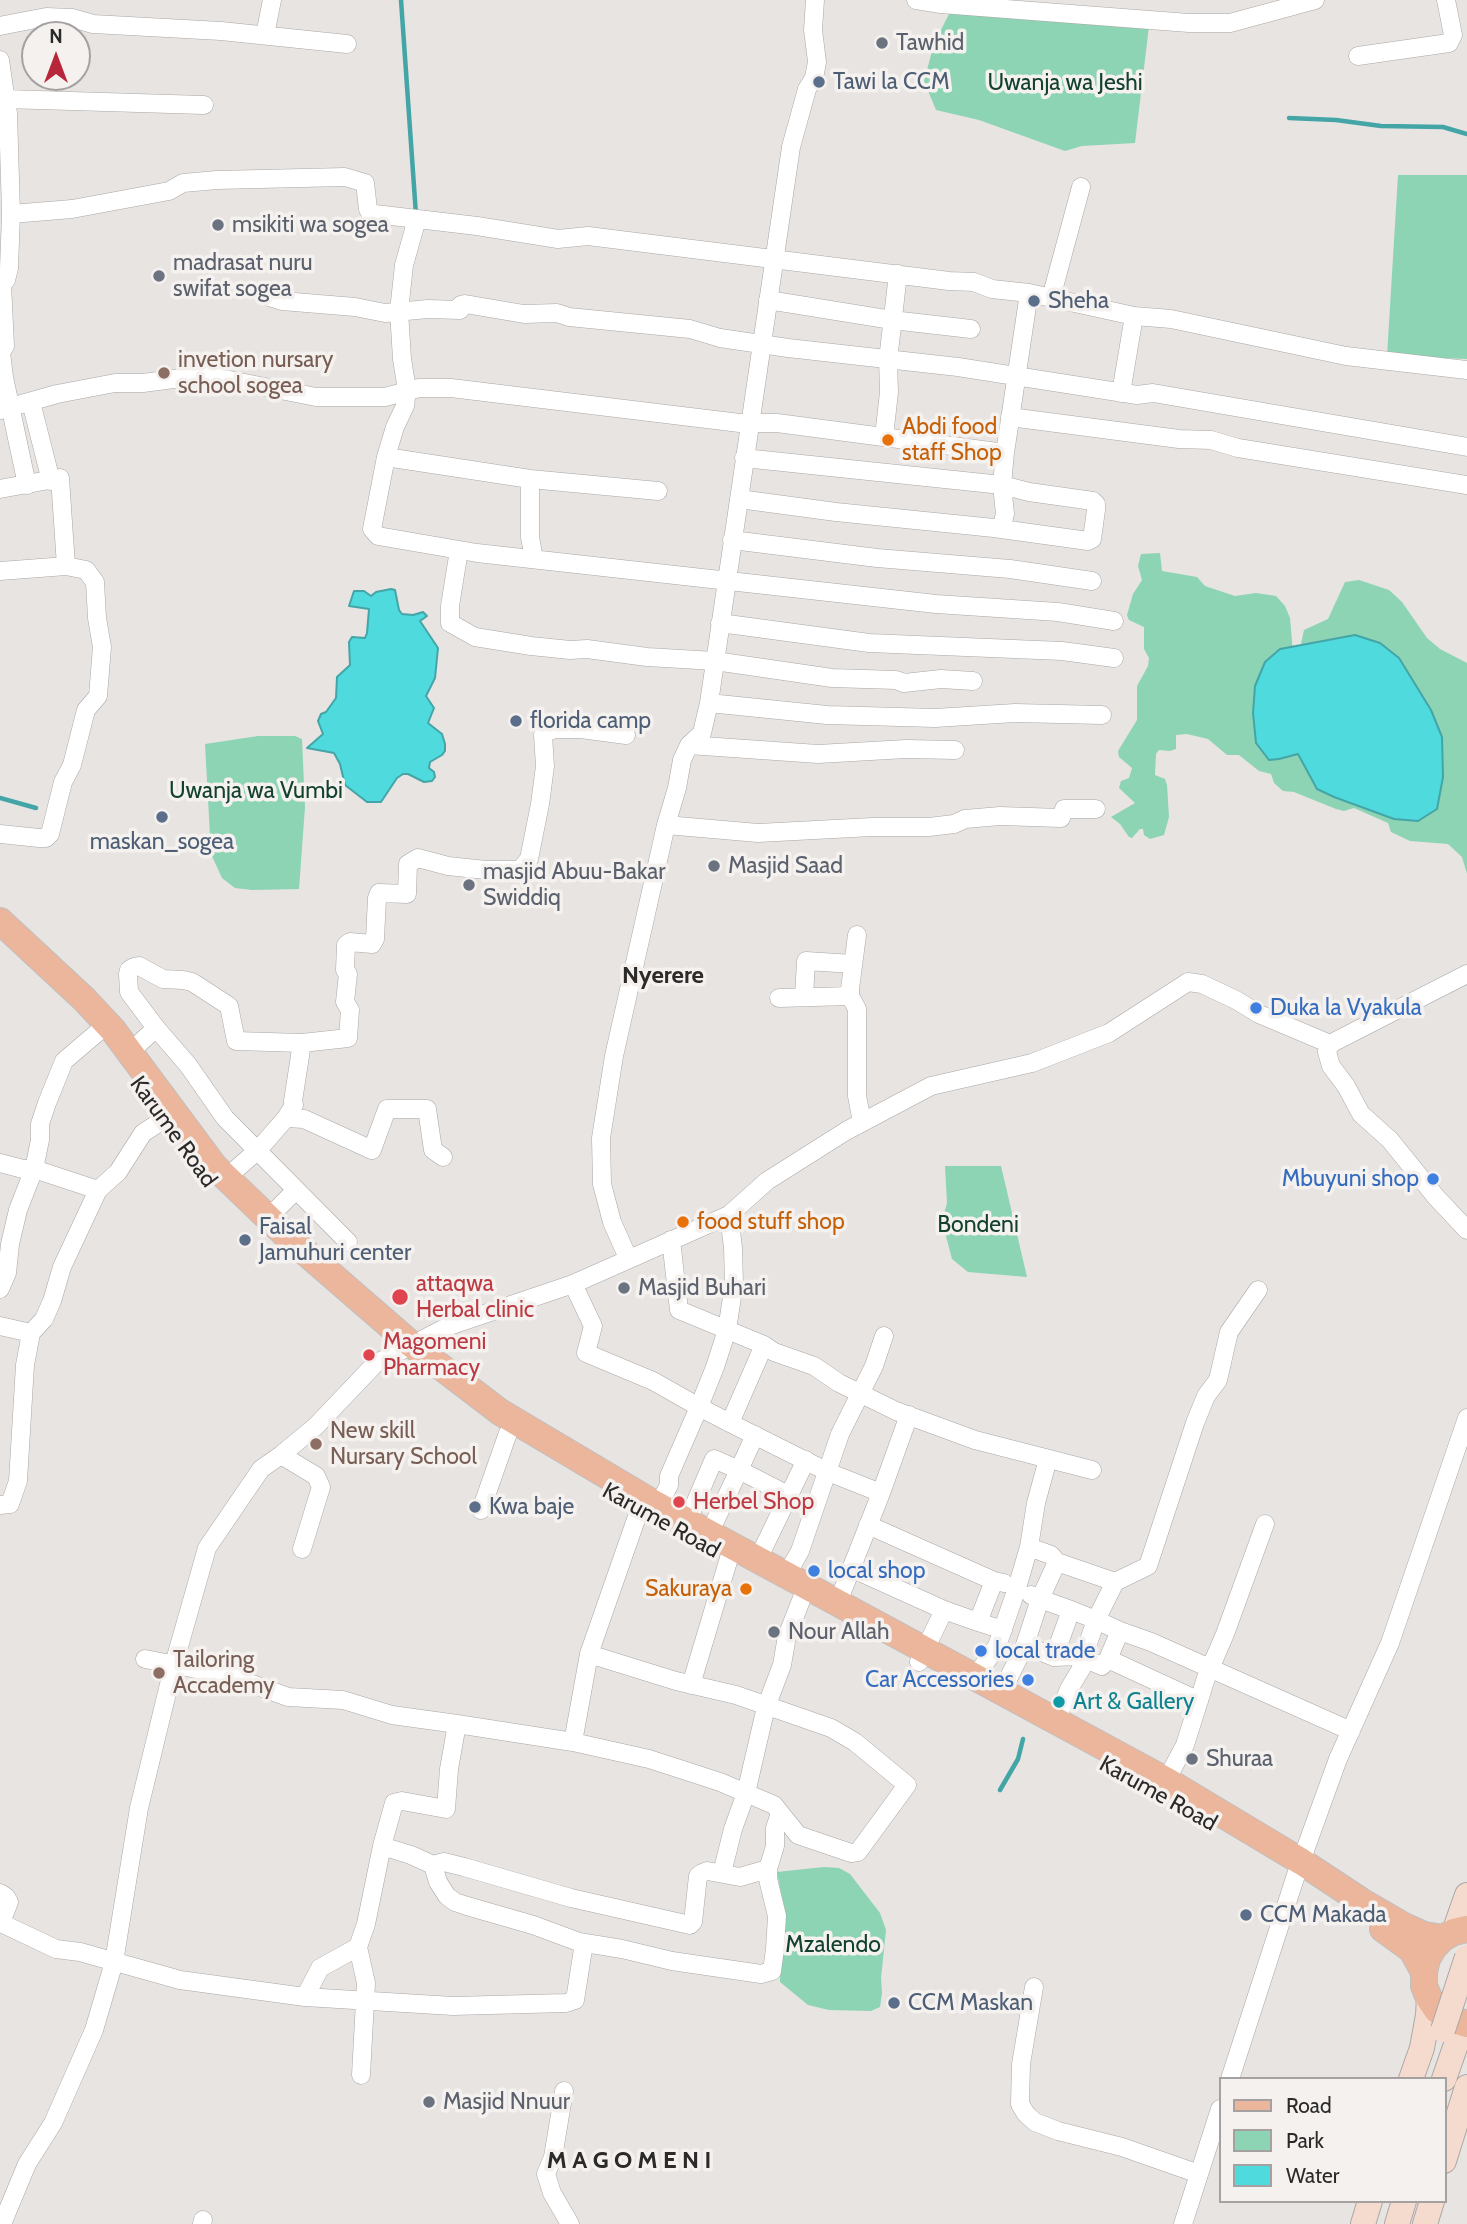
<!DOCTYPE html>
<style>
body{margin:0}
#map{position:relative;width:1467px;height:2224px;overflow:hidden;background:#e7e4e2;font-family:Cabin,sans-serif}
canvas{display:block}
.legend{position:absolute;left:1219px;top:2077px;width:228px;height:126px;box-sizing:border-box;background:#f4f1ef;border:2px solid #a4a1a0;margin:0;padding:9px 12px;list-style:none;font-size:21px;color:#2b2a29}
.legend li{display:flex;align-items:center;gap:14px;height:35px}
.legend b{width:35px;border:2px solid #a4a1a0}
.north{position:absolute;left:21px;top:21px;width:70px;height:70px;box-sizing:border-box;background:#f4f1ef;border:2px solid #a4a1a0;border-radius:50%;rotate:0deg;font-size:19px;font-weight:700;line-height:28px;text-align:center;color:#2b2a29}
.north::after{content:'';display:block;margin:auto;width:24px;height:32px;background:#b8263b;clip-path:polygon(50% 0,100% 100%,50% 72%,0 100%)}
</style>
<div id="map">
<canvas width="1467" height="2224"></canvas>
<ul class="legend">
<li><b style="height:9px;background:#ebb69c"></b>Road</li>
<li><b style="height:19px;background:#8cd4b4"></b>Park</li>
<li><b style="height:19px;background:#4fdadd"></b>Water</li>
</ul>
<div class="north">N</div>
</div>
<script>
const c = document.querySelector('canvas').getContext('2d');
c.lineJoin = 'round';
function fillPath(path, color) { c.fillStyle = color; c.fill(path, 'evenodd'); }
const toPath = rows => new Path2D(rows.map(r => 'M' + r).join(''));
function strokePath(path, color, width, dash) { c.strokeStyle = color; c.lineWidth = width; c.lineCap = dash ? 'butt' : 'round'; c.setLineDash(dash || []); c.stroke(path); }
function drawText(font, color, halo, rows, align = 'center') {
  c.font = font + ' Cabin,sans-serif'; c.lineWidth = 7; c.setLineDash([]); c.textBaseline = 'middle'; c.strokeStyle = halo; c.fillStyle = color; for (const [text, x, y, turn = 0] of rows) {
    c.save(); c.translate(x, y); c.rotate((+turn || 0) * Math.PI / 180); c.textAlign = isNaN(turn) ? turn : align; if (halo) c.strokeText(text, 0, 0); c.fillText(text, 0, 0); c.restore();
  }
}
const green = toPath([
 [953,6,1149,26,1135,143,1082,146,1065,151,979,120,936,110,924,81,934,44],
 [1398,175,1467,175,1467,359,1387,356],
 [1160,553,1162,571,1197,577,1205,586,1235,596,1256,593,1276,596,1285,606,1290,618,1293,653,1299,653,1304,630,1328,619,1345,582,1359,580,1389,590,1402,602,1427,638,1440,649,1467,663,1467,874,1462,857,1448,844,1410,841,1391,832,1388,823,1354,808,1344,811,1336,809,1294,792,1283,791,1274,783,1271,774,1259,771,1239,755,1227,755,1208,739,1187,734,1176,735,1176,749,1170,751,1159,750,1156,754,1155,775,1165,779,1167,785,1169,817,1164,835,1150,839,1144,835,1143,829,1140,829,1132,838,1129,837,1120,824,1111,817,1135,803,1119,788,1121,781,1129,778,1132,768,1119,757,1118,751,1137,720,1137,686,1148,666,1149,658,1144,649,1144,627,1129,620,1127,615,1133,594,1142,580,1138,566,1141,554],
 [258,736,295,736,302,739,305,807,299,889,252,890,235,888,222,878,211,854,205,744],
 [945,1166,1001,1166,1027,1277,968,1272,952,1259,942,1221,947,1203],
 [824,1867,839,1868,850,1874,880,1913,886,1930,881,1978,882,1993,880,2007,871,2011,829,2010,808,2005,780,1982,781,1893,777,1872]
]);
const water = toPath([
 [391,589,395,590,399,610,402,614,413,615,423,612,427,616,420,621,438,648,435,678,426,696,434,708,428,723,442,734,445,744,445,751,442,755,430,762,429,768,434,772,435,777,432,781,424,782,408,774,403,774,397,778,381,802,367,802,345,785,340,764,334,753,307,748,323,734,318,721,321,714,326,712,336,698,337,677,350,665,349,642,352,637,365,638,367,633,369,609,349,606,354,591,364,591,371,596,376,592,391,589],
 [1355,635,1380,643,1399,658,1431,710,1442,737,1443,777,1437,809,1418,821,1394,819,1334,797,1317,789,1298,754,1279,759,1269,760,1256,743,1253,713,1255,686,1265,662,1280,649,1355,635]
]);
const stream = toPath([
 [401,0,416,215],
 [1289,118,1336,120,1381,126,1443,127,1467,134],
 [0,798,36,808],
 [1000,1790,1018,1759,1023,1739]
]);
const street = toPath([
 [916,0,941,4,1189,23,1230,23,1315,0],
 [0,26,46,17,72,18,93,24,221,31,347,44],
 [265,35,272,0],
 [1358,56,1449,43,1453,35,1446,0],
 [0,60,7,109],
 [5,99,204,105],
 [0,112,8,112,11,214,9,268,6,280,0,285],
 [11,214,72,209,169,191,183,183,217,180,345,177,365,183,368,209,370,213,375,214,477,226,558,239,588,236,949,281,974,282,992,289,1029,293,1134,316,1171,319,1346,356,1467,370],
 [2,284,5,346,1,352,4,377,27,485],
 [269,297,282,301,355,307,385,313,428,309,460,310,461,305,465,304,524,314,557,313,569,317,690,329,720,338,788,348,958,367,1137,395,1153,393,1467,447],
 [1051,298,1081,187],
 [768,300,892,320,971,329],
 [1121,393,1134,316],
 [31,402,51,481],
 [0,410,57,394,115,383,143,383,204,375,316,397,385,397,419,388,451,388,748,424],
 [1010,417,1179,439,1211,440,1238,448,1467,485],
 [749,423,777,423,1005,453],
 [884,437,889,392,888,360,898,274],
 [386,457,395,427,405,406,407,390,402,359,399,311,404,265,417,219],
 [530,479,530,537,534,559],
 [0,489,60,478,66,566,86,570,95,582,97,618,102,647,98,696,86,710,72,765,63,782,50,834,46,838,39,838,0,834],
 [658,491,530,479,386,457,372,529,378,536,477,553,936,604,1058,612,1114,621],
 [739,499,836,512,994,528,1088,541,1092,539,1096,510,1096,504,1093,501,1029,492,1002,485,744,458],
 [1001,529,1005,514,1002,485,1005,453,1029,293],
 [732,540,877,558,1010,569,1092,581],
 [459,550,450,606,450,623,475,637,531,646,570,650,587,649,647,657,715,661,832,678,896,680,904,683,941,679,973,681],
 [0,571,66,566],
 [720,623,869,643,1062,651,1114,658],
 [709,703,827,715,935,718,1015,713,1102,715],
 [689,745,818,754,906,749,955,750],
 [666,825,758,833,872,827,929,827,954,824,965,819,1000,816,1061,818,1064,809,1096,809],
 [857,935,850,989,850,996,857,1009,857,1096,862,1122],
 [804,997,806,961,853,964],
 [779,998,850,996],
 [156,1028,129,992,128,974,129,970,134,967,139,966,163,979,183,980,192,982,229,1006,236,1041,302,1043],
 [1330,1044,1327,1052,1331,1066,1346,1086,1361,1114,1390,1140,1436,1197,1467,1230],
 [130,1052,156,1028,188,1065,225,1118,348,1242],
 [286,1118,304,1119,372,1150,387,1109,427,1109,433,1150,443,1157],
 [0,1163,23,1169,34,1169,98,1190],
 [226,1178,258,1150,286,1118,294,1105,293,1101,302,1043,348,1038,350,1010,345,1002,348,974,345,970,346,945,350,942,372,944,375,939,377,898,379,893,407,894,408,864,418,858,448,866,486,870,520,870,529,859,540,804,545,766,543,735,546,732,556,729,581,729,626,735],
 [729,1215,733,1248,734,1284,727,1330,715,1367,699,1407,730,1423],
 [268,1218,296,1190],
 [671,1240,679,1310,764,1345,774,1352,814,1366,839,1383,896,1411,975,1440,1092,1470],
 [628,1258,612,1222,602,1184,601,1138,614,1056,666,825,677,788,682,760,689,745,702,733,709,703,791,147,807,89,814,78,817,62,813,30,815,0],
 [573,1284,593,1326,586,1353,653,1381,699,1407,669,1476,669,1485,658,1506],
 [0,1289,7,1273,10,1244,18,1210,34,1169,40,1140,40,1124,47,1103,64,1061,98,1032],
 [0,1326,31,1333,25,1365,18,1481,10,1504,0,1505],
 [31,1333,44,1319,52,1301,62,1267,98,1190,118,1172,143,1133,163,1120],
 [764,1345,730,1423,828,1472,881,1493,842,1592,835,1600],
 [755,1435,739,1470,788,1495],
 [281,1455,316,1476,321,1487,302,1549],
 [881,1493,909,1415],
 [481,1510,508,1433],
 [688,1520,714,1459,739,1470,709,1534],
 [868,1525,994,1581],
 [1029,1547,1051,1555,1057,1562,1040,1599,1031,1595],
 [758,1559,806,1460],
 [1057,1562,1115,1582,1096,1620,1120,1631,1108,1659],
 [851,1568,944,1610],
 [787,1574,800,1551,840,1434,874,1366,884,1336],
 [1115,1582,1148,1566,1195,1423,1206,1396,1218,1380,1229,1332,1258,1290],
 [1071,1610,1096,1620,1083,1658],
 [1003,1630,978,1622,994,1581,1004,1583],
 [1120,1631,1151,1642,1351,1731],
 [1025,1645,1054,1657,1079,1656,1102,1666,1108,1659,1199,1701],
 [589,1654,573,1742,649,1759,720,1782,774,1805,798,1835,851,1853,858,1852,907,1785,855,1742,831,1728,736,1695,676,1681,589,1654,639,1511],
 [145,1659,227,1675,288,1697,343,1700,392,1715,457,1724],
 [919,1662,944,1610,978,1622],
 [975,1677,997,1646,1016,1591,1029,1547,1036,1503,1048,1459],
 [691,1685,729,1558],
 [1002,1691,1025,1645,1040,1599,1071,1610,1054,1657],
 [1056,1721,1069,1689,1087,1659],
 [1159,1794,1185,1745,1206,1678,1225,1634,1265,1524],
 [382,1846,411,1855,433,1865,438,1882,447,1896,455,1902,467,1906,533,1925,579,1942,622,1949,672,1961,761,1974,772,1971,775,1949,777,1916,768,1879,768,1869],
 [433,1865,444,1862,464,1867,571,1898,690,1925,693,1922,698,1876,702,1873,707,1871,740,1877,768,1869,775,1846,775,1828,780,1813],
 [722,1873,733,1829,746,1793,766,1707,782,1665,787,1636,802,1598],
 [0,1893,6,1897,9,1902,2,1920,3,1924,56,1949,80,1952,180,1980,305,1997,320,1968,358,1947,366,1924,382,1846,394,1803,402,1801,446,1809,449,1769,457,1724,573,1742],
 [358,1947,366,1983,361,2075],
 [1034,1987,1021,2064,1020,2104,1026,2114,1035,2122,1058,2131,1122,2147,1199,2174],
 [305,1997,453,2006,566,2003,575,2000,584,1943],
 [1230,2079,1296,1875,1338,1759,1390,1643,1467,1418],
 [564,2091,553,2157,546,2174,552,2193,570,2224],
 [2,2224,27,2164,53,2123,94,2030,114,1962,139,1808,174,1664,207,1548,261,1469,281,1455,316,1426,375,1364,449,1326,573,1284,729,1215,767,1181,846,1131,931,1086,1032,1063,1109,1033,1188,982,1202,984,1236,1000,1259,1014,1330,1044,1467,974],
 [202,2224,203,2220],
 [1183,2224,1220,2109]
]);
const secondary = toPath([
 [1454,1932,1467,1895],
 [1411,2079,1422,2048,1428,2015,1429,1998],
 [1444,2079,1460,2033],
 [1444,2161,1467,2087],
 [1363,2224,1370,2201],
 [1397,2224,1404,2201],
 [1425,2224,1432,2201]
]);
const primary = toPath([
 [0,921,84,999,113,1030,214,1166,290,1239,411,1344,500,1412,653,1503,1167,1781,1302,1862,1361,1901,1404,1926,1424,1935,1443,1938],
 [1383,1929,1412,1950,1424,1972],
 [1467,1929,1454,1932,1443,1938,1434,1947,1427,1959,1424,1972,1424,1986,1429,1998,1437,2010,1448,2018,1467,2024]
]);
const secondaryBridge = toPath([
 [1443,2030,1467,1957]
]);
const markers = [
 [882,43,7,"#6b7280"],
 [819,82,7,"#5c6f8a"],
 [218,225,7,"#6b7280"],
 [159,276,7,"#6b7280"],
 [1034,301,7,"#5c6f8a"],
 [164,373,7,"#8d6e63"],
 [888,440,7,"#e8710a"],
 [516,721,7,"#5c6f8a"],
 [162,817,7,"#5c6f8a"],
 [714,866,7,"#6b7280"],
 [469,885,7,"#6b7280"],
 [1256,1008,7,"#3f7fe0"],
 [1433,1179,7,"#3f7fe0"],
 [683,1222,7,"#e8710a"],
 [245,1240,7,"#5c6f8a"],
 [624,1288,7,"#6b7280"],
 [400,1297,9,"#e0444e"],
 [369,1355,7,"#e0444e"],
 [316,1444,7,"#8d6e63"],
 [679,1502,7,"#e0444e"],
 [475,1507,7,"#5c6f8a"],
 [814,1571,7,"#3f7fe0"],
 [746,1589,7,"#e8710a"],
 [774,1632,7,"#6b7280"],
 [981,1651,7,"#3f7fe0"],
 [159,1673,7,"#8d6e63"],
 [1028,1680,7,"#3f7fe0"],
 [1059,1702,7,"#0f9aa8"],
 [1192,1759,7,"#6b7280"],
 [1246,1915,7,"#5c6f8a"],
 [894,2003,7,"#5c6f8a"],
 [429,2102,7,"#6b7280"]
];
const worshipNames = [
 ["Tawhid",896,43],
 ["msikiti wa sogea",232,225],
 ["madrasat nuru",173,263],
 ["swifat sogea",173,289],
 ["Masjid Saad",728,866],
 ["masjid Abuu-Bakar",483,872],
 ["Swiddiq",483,898],
 ["Masjid Buhari",638,1288],
 ["Nour Allah",788,1632],
 ["Shuraa",1206,1759],
 ["Masjid Nnuur",443,2102]
];
const serviceNames = [
 ["Tawi la CCM",833,82],
 ["Sheha",1048,301],
 ["florida camp",530,721],
 ["maskan_sogea",162,842,"center"],
 ["Faisal",259,1227],
 ["Jamuhuri center",259,1253],
 ["Kwa baje",489,1507],
 ["CCM Makada",1260,1915],
 ["CCM Maskan",908,2003]
];
const parkNames = [
 ["Uwanja wa Jeshi",1065,83],
 ["Uwanja wa Vumbi",256,791],
 ["Bondeni",978,1225],
 ["Mzalendo",833,1945]
];
const educationNames = [
 ["invetion nursary",178,360],
 ["school sogea",178,386],
 ["New skill",330,1431],
 ["Nursary School",330,1457],
 ["Tailoring",173,1660],
 ["Accademy",173,1686]
];
const foodNames = [
 ["Abdi food",902,427],
 ["staff Shop",902,453],
 ["food stuff shop",697,1222],
 ["Sakuraya",732,1589,"right"]
];
const shopNames = [
 ["Duka la Vyakula",1270,1008],
 ["Mbuyuni shop",1419,1179,"right"],
 ["local shop",828,1571],
 ["local trade",995,1651],
 ["Car Accessories",1014,1680,"right"]
];
const streetNames = [
 ["Karume Road",173,1132,54],
 ["Karume Road",661,1521,29],
 ["Karume Road",1158,1794,29]
];
const healthNames = [
 ["attaqwa",416,1284],
 ["Herbal clinic",416,1310],
 ["Magomeni",383,1342],
 ["Pharmacy",383,1368],
 ["Herbel Shop",693,1502]
];
const cultureNames = [
 ["Art & Gallery",1073,1702]
];
const neighbourhoodNames = [
 ["Nyerere",663,976],
 ["M A G O M E N I",629,2161]
];
fillPath(green, '#8cd4b4');
fillPath(water, '#4fdadd');
strokePath(water, '#44a5a7', 2);
strokePath(stream, '#44a5a7', 4.5);
strokePath(street, '#aaa7a5', 19);
strokePath(secondary, '#aaa7a5', 26);
strokePath(primary, '#bfbfbf', 28);
strokePath(street, '#fff', 18);
strokePath(secondary, '#f5dbce', 24);
strokePath(primary, '#ebb69c', 26);
strokePath(secondaryBridge, '#aaa7a5', 26, []);
strokePath(secondaryBridge, '#f5dbce', 24);
for (const [x, y, r, color] of markers) { const dot = new Path2D(); dot.arc(x, y, r, 0, 2 * Math.PI); c.fillStyle = color; c.fill(dot); strokePath(dot, '#f4f1ef', 2.5); }
drawText('23px', '#5b616d', '#f4f1ef', worshipNames, 'left');
drawText('23px', '#4e5e75', '#f4f1ef', serviceNames, 'left');
drawText('23px', '#134130', '#f4f1ef', parkNames);
drawText('23px', '#785e54', '#f4f1ef', educationNames, 'left');
drawText('23px', '#c56008', '#f4f1ef', foodNames, 'left');
drawText('23px', '#366cbe', '#f4f1ef', shopNames, 'left');
drawText('23px', '#2b2a29', '#f4f1ef', streetNames);
drawText('23px', '#be3a42', '#f4f1ef', healthNames, 'left');
drawText('23px', '#0d838f', '#f4f1ef', cultureNames, 'left');
drawText('bold 24px', '#2d2b29', '#f4f1ef', neighbourhoodNames);
</script>
